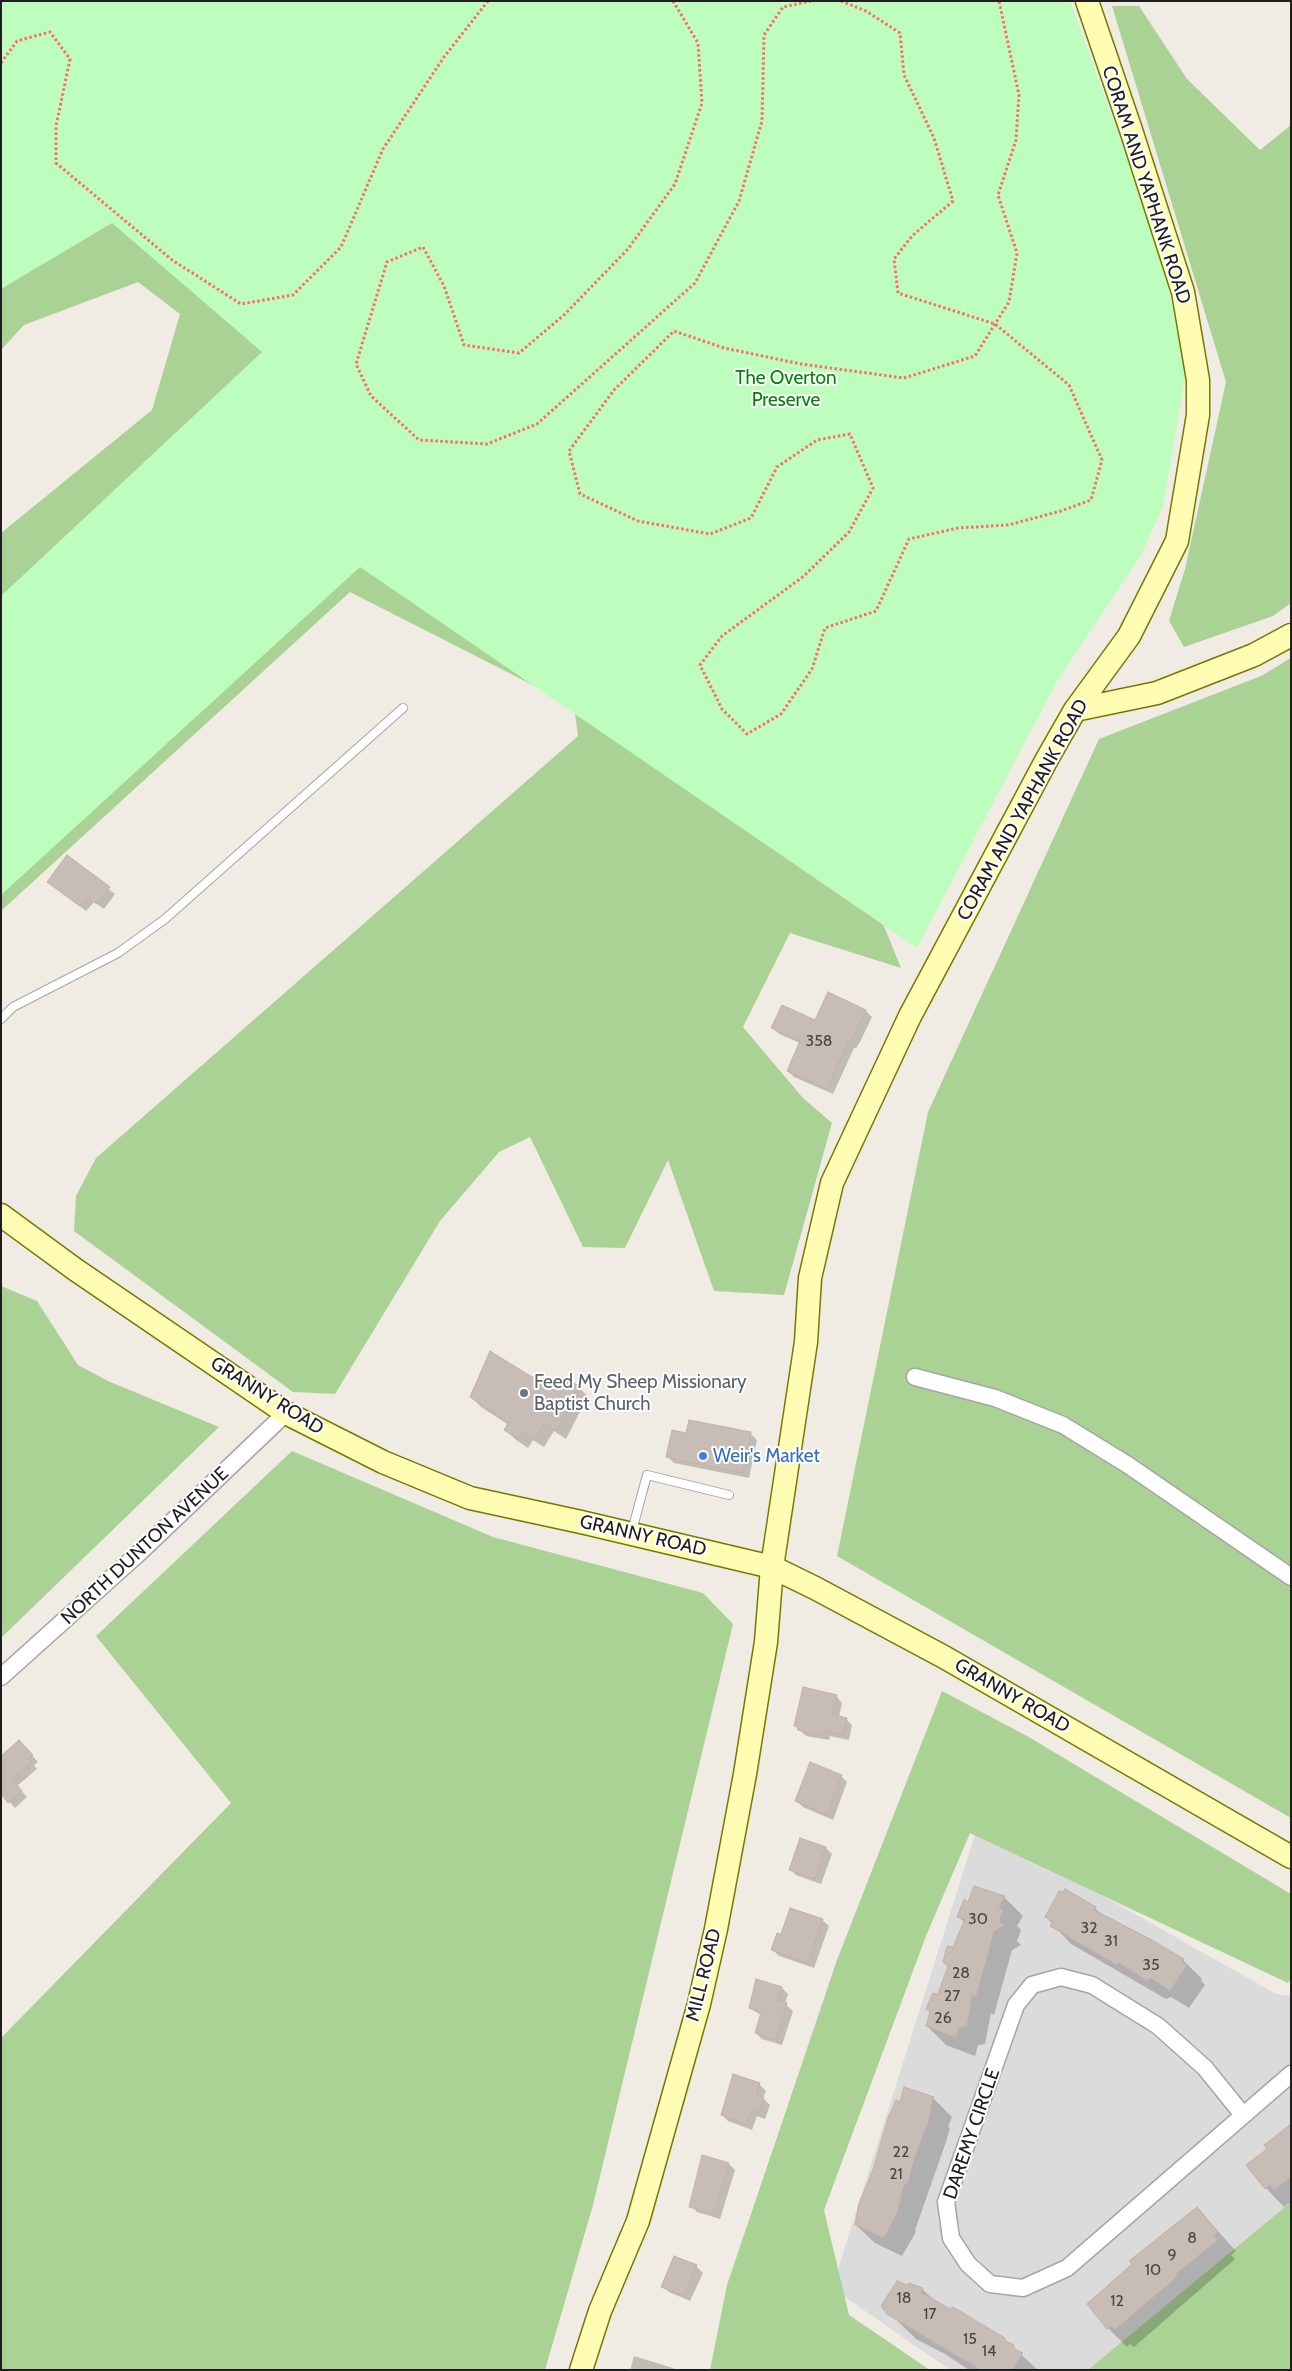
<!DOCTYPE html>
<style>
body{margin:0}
#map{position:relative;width:1292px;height:2371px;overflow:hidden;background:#f0ebe3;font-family:Cabin,sans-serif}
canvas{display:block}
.frame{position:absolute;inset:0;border:2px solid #1e1e1e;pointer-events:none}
</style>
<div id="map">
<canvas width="1292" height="2371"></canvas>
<div class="frame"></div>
</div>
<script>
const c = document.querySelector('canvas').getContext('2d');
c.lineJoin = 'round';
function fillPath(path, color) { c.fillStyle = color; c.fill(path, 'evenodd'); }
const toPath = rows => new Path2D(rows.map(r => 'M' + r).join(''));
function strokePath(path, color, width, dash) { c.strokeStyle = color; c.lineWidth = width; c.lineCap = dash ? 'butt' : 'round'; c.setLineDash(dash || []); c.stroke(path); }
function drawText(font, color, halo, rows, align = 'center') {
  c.font = font + ' Cabin,sans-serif'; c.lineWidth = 4; c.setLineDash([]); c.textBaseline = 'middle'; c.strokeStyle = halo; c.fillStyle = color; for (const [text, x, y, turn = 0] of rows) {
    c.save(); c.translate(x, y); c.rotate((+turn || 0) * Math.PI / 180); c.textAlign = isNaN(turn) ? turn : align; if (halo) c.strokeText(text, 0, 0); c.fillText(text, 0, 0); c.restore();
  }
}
const residential = toPath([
 [978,1825,1276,1994,1291,1996,1291,2220,1122,2370,950,2370,832,2288]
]);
const forest = toPath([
 [1,1,884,926,901,968,790,933,743,1027,803,1098,832,1123,784,1295,714,1291,668,1160,625,1248,583,1247,530,1137,499,1152,440,1221,335,1394,293,1392,74,1231,76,1196,96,1158,578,736,574,706,350,592,1,911,1,533,152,410,180,314,138,282,24,325,1,350],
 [1112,6,1139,6,1187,79,1260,150,1291,125,1291,603,1273,616,1184,647,1169,621,1185,569,1226,382],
 [1291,658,1291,1818,837,1556,928,1112,1099,739,1261,676],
 [1,1286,37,1301,78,1365,108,1381,219,1427,1,1638],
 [292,1451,493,1537,703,1593,733,1624,593,2205,545,2370,1,2370,1,2038,231,1803,96,1636],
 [942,1691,1027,1736,1291,1894,1291,1978,1288,1983,970,1833,926,1936,824,2210,849,2315,930,2370,710,2370,727,2285,837,1960],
 [1291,2202,1291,2370,1088,2370]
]);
const park = toPath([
 [1,1,1070,1,1160,248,1186,373,1163,507,1140,557,1057,681,917,948,360,567,1,895,1,596,262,352,112,223,1,289]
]);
const shadow = toPath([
 [67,857,115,894,104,909,94,902,86,911,55,888],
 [866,1011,872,1017,860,1042,856,1048,854,1048,833,1094,794,1077,788,1071,800,1043,779,1034,773,1028,816,1022],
 [532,1379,557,1390,578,1387,588,1396,566,1439,554,1431,544,1447,533,1440,528,1448,515,1439,506,1430,509,1425,481,1407,472,1397],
 [751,1434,757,1440,749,1478,674,1463,668,1457,687,1435],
 [836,1696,842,1703,839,1717,846,1719,852,1725,849,1740,830,1736,829,1740,806,1736,795,1725],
 [25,1748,38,1762,34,1765,37,1769,17,1786,27,1797,15,1808,1,1792],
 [841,1776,847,1782,833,1820,803,1807,797,1801],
 [826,1848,832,1854,821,1884,796,1875,790,1869],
 [975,1887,1005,1898,1023,1916,1017,1926,1021,1930,1017,1941,1021,1945,1012,1950,994,2015,991,2013,985,2044,978,2045,975,2056,946,2045,927,2026,965,1923,959,1917,968,1903],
 [1095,1908,1104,1917,1183,1960,1202,1979,1201,1980,1205,1985,1189,2008,1171,1997,1166,1999,1071,1944,1046,1917],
 [822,1920,829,1926,814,1968,779,1956,773,1950,782,1936],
 [782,1988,788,1994,785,2004,793,2011,782,2045,762,2039,756,2033,762,2016,750,2008],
 [734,2076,760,2085,766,2091,763,2098,770,2105,765,2119,757,2116,752,2130,728,2121,722,2115],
 [933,2098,952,2117,948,2127,950,2128,946,2142,915,2230,916,2232,902,2256,875,2243,856,2225,901,2103],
 [1291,2126,1291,2205,1289,2203,1284,2207,1266,2188,1268,2149],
 [729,2164,735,2170,720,2219,697,2212,691,2206],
 [1197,2208,1236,2251,1231,2255,1235,2259,1134,2347,1130,2344,1127,2347,1108,2328],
 [675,2257,696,2266,703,2273,690,2301,669,2292,663,2286],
 [907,2287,922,2289,935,2301,1004,2339,1038,2370,969,2370,945,2354,916,2339,882,2306],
 [634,2356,673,2368,675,2370,630,2370]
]);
const building = toPath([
 [67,855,110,887,97,904,87,897,80,906,47,882,67,855],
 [828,992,866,1010,855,1035,849,1043,848,1042,827,1089,787,1071,800,1041,771,1028,782,1005,815,1020,828,992],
 [490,1351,532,1377,541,1375,557,1388,565,1378,579,1386,556,1431,544,1423,534,1439,523,1431,518,1439,504,1430,508,1423,470,1397,490,1351],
 [689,1420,751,1432,743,1473,666,1457,672,1430,686,1433,689,1420],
 [803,1687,837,1695,832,1714,847,1718,843,1735,824,1730,823,1735,812,1734,798,1730,797,1727,794,1726,803,1687],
 [19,1740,33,1755,28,1758,32,1762,12,1779,22,1791,8,1803,1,1794,1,1756,19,1740],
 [810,1762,842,1775,827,1815,795,1801,810,1762],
 [800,1838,826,1847,815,1879,789,1870,800,1838],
 [974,1886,1005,1896,999,1908,1003,1910,999,1921,1004,1926,994,1931,976,1997,972,1995,967,2026,959,2027,956,2038,926,2026,930,2012,926,2009,933,1993,938,1994,948,1966,943,1962,947,1946,953,1947,965,1919,957,1917,964,1899,968,1902,974,1886],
 [1065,1889,1096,1907,1094,1910,1152,1940,1184,1959,1182,1963,1187,1965,1170,1991,1151,1978,1147,1981,1119,1963,1117,1965,1050,1926,1053,1922,1045,1917,1059,1891,1063,1892,1065,1889],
 [790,1908,823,1919,808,1963,771,1950,777,1933,781,1934,790,1908],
 [756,1979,782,1987,778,2000,787,2003,776,2040,755,2033,761,2013,749,2008,756,1979],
 [733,2074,760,2083,756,2095,764,2097,759,2113,751,2111,746,2124,721,2115,733,2074],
 [904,2087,934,2097,930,2107,932,2108,928,2123,915,2156,908,2183,904,2185,897,2213,884,2238,855,2225,859,2203,873,2170,888,2118,896,2100,900,2102,904,2087],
 [1291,2124,1291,2177,1274,2190,1270,2185,1265,2189,1246,2165,1267,2149,1264,2145,1291,2124],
 [702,2155,729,2163,714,2214,689,2207,702,2155],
 [1197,2207,1218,2232,1214,2235,1218,2240,1176,2274,1178,2276,1115,2330,1111,2326,1107,2329,1087,2304,1132,2264,1129,2261,1197,2207],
 [674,2256,697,2265,684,2296,661,2287,674,2256],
 [897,2281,907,2285,909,2283,923,2288,921,2292,950,2309,953,2307,1005,2338,1004,2340,1014,2345,1014,2349,1023,2353,1012,2370,981,2370,887,2314,881,2306,897,2281]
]);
const path = toPath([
 [673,1,698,43,702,103,675,184,628,249,564,315,519,353,464,345,444,286,423,247,387,262,356,364,371,396,419,440,487,444,537,424,695,283,739,201,762,121,764,35,783,7,811,1],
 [841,1,866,11,900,33,904,75,934,138,953,201,912,236,894,259,898,293,995,324,1069,385,1102,460,1091,500,1061,511,1008,525,958,528,909,539,876,611,825,628,812,669,781,714,747,734,722,709,700,665,722,636,804,576,849,532,873,488,850,434,817,440,777,467,751,518,710,534,638,521,580,494,569,451,614,390,674,331,724,348,801,364,904,378,975,356,995,324,1009,302,1017,253,998,195,1016,140,1019,95,999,1],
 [1,63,17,41,50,32,70,59,56,126,56,163,172,260,241,304,293,295,341,247,383,149,444,57,488,1]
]);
const lane = toPath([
 [1,1019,13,1007,118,953,165,919,403,708],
 [632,1531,647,1475,729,1495]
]);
const street = toPath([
 [915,1377,995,1398,1063,1425,1128,1465,1291,1577],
 [1,1677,139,1553,286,1413],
 [1243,2115,1205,2068,1158,2026,1092,1985,1061,1977,1032,1985,1016,2005,946,2202,951,2238,968,2264,990,2284,1023,2288,1067,2268,1291,2074]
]);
const secondary = toPath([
 [1075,710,1157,693,1254,655,1291,635],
 [1,1215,76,1270,286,1413,383,1462,470,1498,581,1522,772,1567,815,1588,944,1657,1291,1857],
 [581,2370,600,2311,638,2221,699,2004,716,1929,745,1774,766,1642,772,1567,806,1342,810,1278,832,1183,910,1016,1047,759,1075,710,1129,636,1177,541,1198,415,1198,380,1183,292,1131,130,1087,1]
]);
const markers = [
 [524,1393,5,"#6b7280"],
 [703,1456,5,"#3f7fe0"]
];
const numberNames = [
 ["358",819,1041],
 ["30",978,1919],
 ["32",1089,1928],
 ["31",1111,1941],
 ["35",1151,1965],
 ["28",961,1973],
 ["27",952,1996],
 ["26",943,2018],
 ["22",901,2152],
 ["21",896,2174],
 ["8",1192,2238],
 ["9",1172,2255],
 ["10",1153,2270],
 ["18",904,2298],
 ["12",1117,2301],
 ["17",930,2314],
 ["15",970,2339],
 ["14",989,2351]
];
const streetNames = [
 ["CORAM AND YAPHANK ROAD",1146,185,72],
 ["CORAM AND YAPHANK ROAD",1023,810,-61],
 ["GRANNY ROAD",267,1396,32],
 ["GRANNY ROAD",643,1536,13],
 ["NORTH DUNTON AVENUE",145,1546,-43],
 ["GRANNY ROAD",1012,1696,30],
 ["MILL ROAD",704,1975,-76],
 ["DAREMY CIRCLE",972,2134,-71]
];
const parkNames = [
 ["The Overton",786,378],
 ["Preserve",786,400]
];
const worshipNames = [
 ["Feed My Sheep Missionary",534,1382],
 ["Baptist Church",534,1404]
];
const shopNames = [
 ["Weir's Market",713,1456]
];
fillPath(residential, '#dcdbdb');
fillPath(forest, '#aad295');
fillPath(park, '#bdfdbe');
fillPath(shadow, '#0003');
fillPath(building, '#c8bdb6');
strokePath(building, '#c2b0a5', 1);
strokePath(lane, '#a5a5a5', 10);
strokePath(street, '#a5a5a5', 19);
strokePath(secondary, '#747a00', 25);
strokePath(path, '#ff6c65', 3, [2.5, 2.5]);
strokePath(lane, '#fff', 8);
strokePath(street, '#fff', 16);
strokePath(secondary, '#fefdb3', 22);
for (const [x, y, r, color] of markers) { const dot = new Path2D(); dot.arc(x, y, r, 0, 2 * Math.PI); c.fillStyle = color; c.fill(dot); strokePath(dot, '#fff', 2); }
drawText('16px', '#484644', null, numberNames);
drawText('19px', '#1e1e1e', '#fff', streetNames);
drawText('19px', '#048407', '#fff', parkNames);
drawText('19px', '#5b616d', '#fff', worshipNames, 'left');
drawText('19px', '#366cbe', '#fff', shopNames, 'left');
</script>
